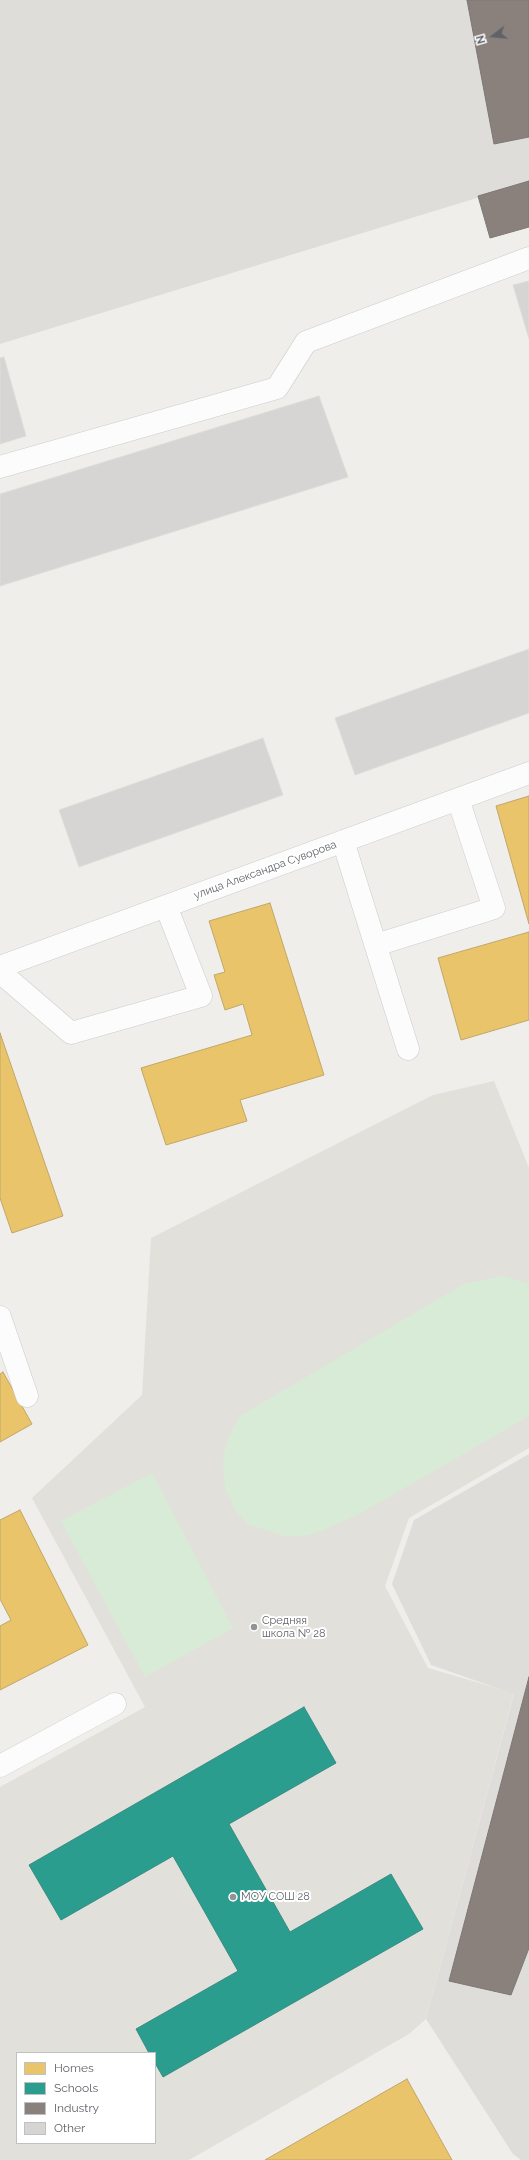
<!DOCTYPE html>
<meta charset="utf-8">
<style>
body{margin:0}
#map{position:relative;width:529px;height:2160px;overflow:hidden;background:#efeeea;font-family:Raleway,sans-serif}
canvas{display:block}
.legend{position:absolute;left:16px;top:2052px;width:140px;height:92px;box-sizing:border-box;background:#fff;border:1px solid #bfc1c3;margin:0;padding:5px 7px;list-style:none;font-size:12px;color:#5f6368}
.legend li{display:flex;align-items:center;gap:8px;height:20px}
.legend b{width:20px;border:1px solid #bfc1c3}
.north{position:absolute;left:473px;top:16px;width:40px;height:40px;-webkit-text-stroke:3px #fff;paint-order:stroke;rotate:254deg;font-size:11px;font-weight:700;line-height:16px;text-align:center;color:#5f6368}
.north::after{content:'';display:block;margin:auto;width:14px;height:18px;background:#5f6368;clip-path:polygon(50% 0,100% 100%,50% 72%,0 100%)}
</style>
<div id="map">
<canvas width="529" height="2160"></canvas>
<ul class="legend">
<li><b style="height:11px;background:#e9c46a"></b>Homes</li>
<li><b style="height:11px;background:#2a9d8f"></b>Schools</li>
<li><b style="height:11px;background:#8a817c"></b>Industry</li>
<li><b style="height:11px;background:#d6d5d3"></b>Other</li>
</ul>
<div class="north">N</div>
</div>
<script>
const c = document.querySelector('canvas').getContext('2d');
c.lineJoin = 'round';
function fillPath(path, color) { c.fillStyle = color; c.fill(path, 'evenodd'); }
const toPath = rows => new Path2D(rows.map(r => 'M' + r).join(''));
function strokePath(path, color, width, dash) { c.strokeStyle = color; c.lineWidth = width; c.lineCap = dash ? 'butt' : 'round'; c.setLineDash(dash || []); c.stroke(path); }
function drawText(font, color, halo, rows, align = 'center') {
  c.font = font + ' Raleway,sans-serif'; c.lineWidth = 4; c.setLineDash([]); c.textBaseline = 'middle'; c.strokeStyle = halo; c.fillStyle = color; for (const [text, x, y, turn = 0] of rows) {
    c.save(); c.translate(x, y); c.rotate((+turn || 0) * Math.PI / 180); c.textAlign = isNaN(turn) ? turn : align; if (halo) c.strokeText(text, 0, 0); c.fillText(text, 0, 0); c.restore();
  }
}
const industrial = toPath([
 [0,0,529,0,529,184,503,190,0,344],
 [529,1454,529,2160,521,2160,513,2154,426,2019,514,1694,431,1665,392,1584,414,1520]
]);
const education = toPath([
 [494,1081,529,1168,529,1448,409,1518,385,1586,428,1668,514,1693,426,2019,409,2034,189,2160,0,2160,0,1787,145,1707,32,1498,142,1395,151,1238,433,1095],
 [17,2053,155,2053,155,2143,17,2143]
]);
const green = toPath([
 [503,1276,529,1284,529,1416,363,1512,319,1532,303,1536,284,1536,248,1524,236,1511,225,1488,223,1467,224,1452,231,1432,240,1416,464,1284],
 [152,1473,233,1628,145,1677,61,1521]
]);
const homes = toPath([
 [529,796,529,924,496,806,529,796],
 [270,903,324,1075,240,1100,247,1121,166,1145,141,1068,252,1035,243,1004,225,1010,214,975,225,972,209,921,270,903],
 [529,932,529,1020,461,1040,438,958,529,932],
 [0,1033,63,1216,12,1233,0,1198,0,1033],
 [3,1372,32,1424,0,1442,0,1374,3,1372],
 [20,1510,88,1645,0,1690,0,1626,11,1620,0,1599,0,1520,20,1510],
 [407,2079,452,2160,265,2160,407,2079]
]);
const schools = toPath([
 [304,1707,336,1763,229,1824,290,1932,391,1874,423,1929,163,2077,155,2063,155,2053,149,2053,136,2029,238,1971,173,1856,61,1920,29,1865,304,1707]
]);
const industry = toPath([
 [467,0,529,0,529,137,494,144,467,0],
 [529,181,529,227,490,238,478,196,529,181],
 [529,1677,529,1948,511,1995,449,1981,529,1677]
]);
const building = toPath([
 [529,281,529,339,513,285,529,281],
 [4,357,26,436,0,444,0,358,4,357],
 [319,396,348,477,0,586,0,494,319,396],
 [529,649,529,713,355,775,335,718,529,649],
 [263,738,283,795,79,867,59,810,263,738]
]);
const minor = toPath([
 [0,467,277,388,306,342,529,258],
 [343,841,408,1049],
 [376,945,494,908,458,799],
 [0,967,529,773],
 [0,972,71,1033,201,996,166,906],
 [0,1317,27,1396],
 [0,1766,115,1704]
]);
const markers = [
 [254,1627,4,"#919496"],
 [233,1897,4,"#919496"]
];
const streetNames = [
 ["улица Александра Суворова",265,870,-20]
];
const poiNames = [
 ["Средняя",262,1621],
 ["школа № 28",262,1634],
 ["МОУ СОШ 28",241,1897]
];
fillPath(industrial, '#dfddda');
fillPath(education, '#e2e0da');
fillPath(green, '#d8ebd6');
fillPath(homes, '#e9c46a');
strokePath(homes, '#c0a769', 1);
fillPath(schools, '#2a9d8f');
strokePath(schools, '#3a8c83', 1);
fillPath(industry, '#8a817c');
strokePath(industry, '#7d7876', 1);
fillPath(building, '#d6d5d3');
strokePath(building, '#deddd9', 1);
strokePath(minor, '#cbcccc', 23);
strokePath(minor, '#fdfcfc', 22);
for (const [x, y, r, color] of markers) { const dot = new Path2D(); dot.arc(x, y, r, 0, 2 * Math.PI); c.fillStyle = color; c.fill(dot); strokePath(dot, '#fff', 1.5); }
drawText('11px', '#5f6368', '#fff', streetNames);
drawText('11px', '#5f6368', '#fff', poiNames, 'left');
</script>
